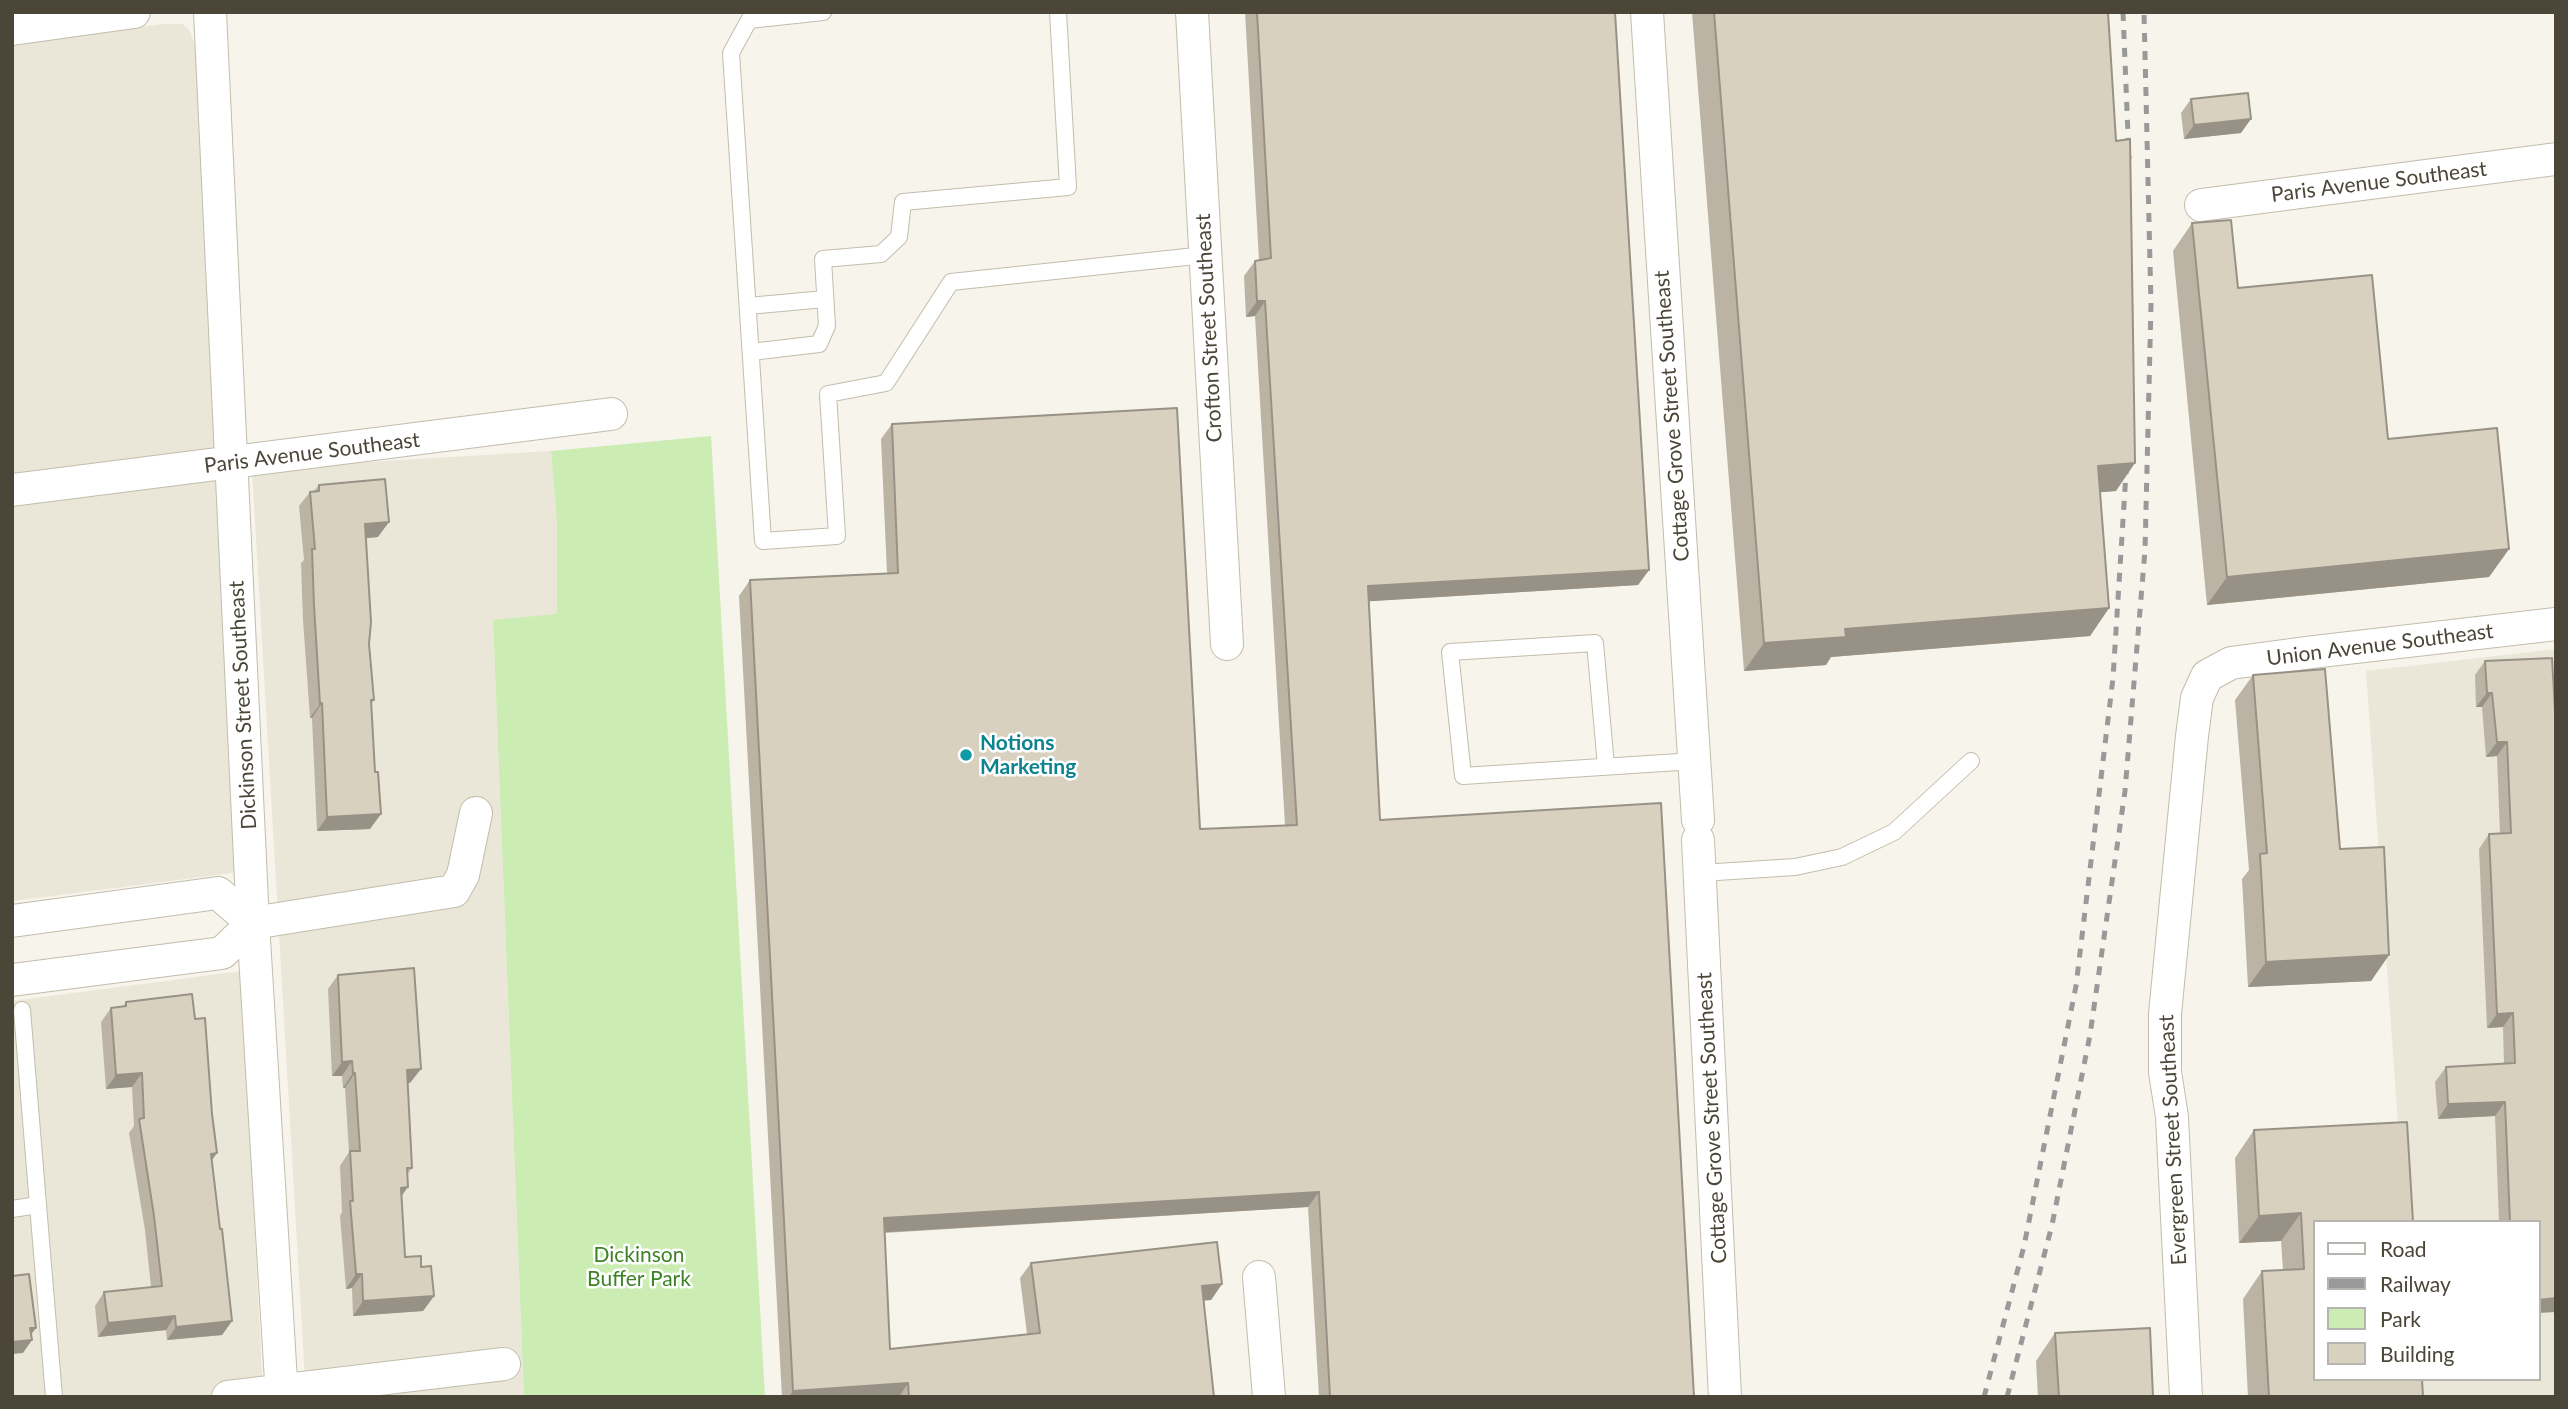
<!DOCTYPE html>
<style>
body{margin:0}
#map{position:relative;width:2568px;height:1409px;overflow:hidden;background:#f6f4eb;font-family:Lato,sans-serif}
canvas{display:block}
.frame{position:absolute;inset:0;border:14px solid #4b4638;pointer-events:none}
.legend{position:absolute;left:2313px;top:1220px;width:228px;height:161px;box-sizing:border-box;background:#fff;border:2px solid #b7b5af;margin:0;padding:9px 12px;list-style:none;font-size:21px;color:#4b4638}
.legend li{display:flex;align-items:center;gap:14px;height:35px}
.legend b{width:35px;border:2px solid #b7b5af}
</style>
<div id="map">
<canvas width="2568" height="1409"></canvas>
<div class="frame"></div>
<ul class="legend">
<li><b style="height:9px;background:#fff"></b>Road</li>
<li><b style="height:9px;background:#999"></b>Railway</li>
<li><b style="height:19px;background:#cbecb2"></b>Park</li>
<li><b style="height:19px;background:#d9d1bf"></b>Building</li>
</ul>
</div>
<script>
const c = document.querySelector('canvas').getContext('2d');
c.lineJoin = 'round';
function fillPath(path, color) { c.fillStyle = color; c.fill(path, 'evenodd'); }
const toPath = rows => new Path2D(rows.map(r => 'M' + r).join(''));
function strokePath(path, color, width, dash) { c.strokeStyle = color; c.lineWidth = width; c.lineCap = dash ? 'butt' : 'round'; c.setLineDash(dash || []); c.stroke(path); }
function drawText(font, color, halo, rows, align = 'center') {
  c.font = font + ' Lato,sans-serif'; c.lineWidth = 5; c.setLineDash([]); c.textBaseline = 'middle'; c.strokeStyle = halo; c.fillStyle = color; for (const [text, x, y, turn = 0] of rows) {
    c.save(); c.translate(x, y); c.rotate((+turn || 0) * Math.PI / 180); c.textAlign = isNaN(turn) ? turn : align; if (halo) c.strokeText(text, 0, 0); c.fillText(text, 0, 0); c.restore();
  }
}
const residential = toPath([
 [164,24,182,24,189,29,196,48,241,872,12,901,12,43],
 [551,451,557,523,557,615,493,621,524,1397,306,1397,252,469],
 [2556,649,2556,1397,2417,1397,2416,1379,2538,1379,2538,1222,2405,1222,2366,671],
 [242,971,263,1397,12,1397,12,1001]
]);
const green = toPath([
 [711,436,765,1397,524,1397,493,620,557,614,557,523,551,451]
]);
const lane = toPath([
 [823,12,749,20,731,53,763,541,837,536,828,394,886,383,951,282,1205,255],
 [748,306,825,299],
 [751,352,819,344,827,326,823,259,881,254,899,237,903,202,1068,187,1058,12],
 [1606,766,1595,643,1450,652,1463,776,1694,761],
 [1701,873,1795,867,1842,857,1894,832,1971,761],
 [22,1010,38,1205],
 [12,1209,38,1205,54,1397]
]);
const street = toPath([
 [210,12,253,923,282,1397],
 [1192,12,1227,644],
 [1647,12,1698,820],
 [12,29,134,12],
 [2201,205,2556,159],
 [12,490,611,414],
 [1698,840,1725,1397],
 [12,921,218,893,253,923],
 [12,980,222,953,253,923,454,891,463,875,476,813],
 [1259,1277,1269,1397],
 [228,1397,504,1364],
 [2186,1397,2172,1117,2165,1072,2165,1014,2192,736,2197,698,2207,676,2231,663,2313,652,2556,624]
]);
const rail = toPath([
 [2123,12,2129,159],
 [1984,1397,2024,1246,2076,986,2113,678,2127,457],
 [2007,1397,2052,1225,2090,1035,2125,791,2145,550,2151,305,2144,12]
]);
const wall = toPath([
 [1245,12,1615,12,1649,570,1638,585,1369,601,1380,820,1694,1397,1319,1397,1308,1207,884,1233,890,1349,1027,1334,1020,1278,1031,1263,1222,1284,1211,1300,1204,1300,1214,1397,782,1397,739,596,750,580,887,573,881,439,892,424,1200,829,1285,825,1255,316,1246,317,1244,276,1255,261,1259,260],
 [1692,12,2108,12,2116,491,2100,492,2109,608,2090,636,1831,657,1826,665,1744,671],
 [2191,99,2241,133,2184,139,2181,113],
 [2192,223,2238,288,2388,439,2509,549,2489,577,2207,605,2173,251],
 [319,485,378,537,366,538,369,644,374,700,372,703,370,829,317,831,312,718,310,718,303,620,301,563,304,560,299,506,310,492,314,491],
 [2552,658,2538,1222,2499,1222,2495,1116,2438,1119,2435,1082,2446,1067,2504,1064,2503,1027,2487,1028,2479,849,2489,834,2500,834,2497,756,2486,757,2482,707,2476,707,2475,675,2485,661],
 [2253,675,2340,849,2389,955,2371,981,2248,987,2242,879,2249,870,2235,700],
 [338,975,410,1083,408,1083,412,1168,407,1175,402,1196,405,1257,421,1267,434,1296,423,1311,353,1316,352,1288,346,1289,340,1216,342,1212,340,1166,349,1152,345,1088,343,1088,342,1076,332,1076,328,989],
 [126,1002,211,1161,232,1321,222,1335,167,1340,166,1330,98,1337,95,1306,104,1292,151,1287,145,1230,129,1133,134,1126,132,1087,106,1089,101,1022,111,1008,123,1007],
 [2254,1130,2423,1397,2248,1397,2243,1299,2262,1271,2283,1270,2281,1241,2239,1243,2235,1158],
 [2055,1333,2153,1397,2038,1397,2036,1361]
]);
const shadedWall = toPath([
 [2251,119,2241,133,2184,139,2194,125],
 [1257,301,1265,301,1255,316,1246,317],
 [2135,463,2116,491,2079,494,2098,466],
 [389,522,378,537,355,539,365,524],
 [2509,549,2489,577,2207,605,2227,577],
 [1649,570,1638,585,1358,602,1368,586],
 [2109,608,2090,636,1831,657,1826,665,1744,671,1764,643,1845,629],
 [2487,693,2492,693,2482,707,2476,707],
 [322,703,312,718,310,718,320,704],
 [2497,742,2507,742,2497,756,2486,757],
 [381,814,370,829,317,831,327,817],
 [2389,955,2371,981,2248,987,2266,962],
 [2513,1013,2503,1027,2487,1028,2497,1014],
 [352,1061,342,1076,332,1076,342,1062],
 [421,1069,410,1083,397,1084,407,1070],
 [142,1073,132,1087,106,1089,116,1075],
 [353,1073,355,1073,345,1088,343,1088],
 [2505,1102,2495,1116,2438,1119,2448,1104],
 [217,1153,207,1167,211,1154],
 [408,1187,397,1202,401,1188],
 [1319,1192,1308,1207,873,1233,884,1218],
 [2301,1213,2281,1241,2239,1243,2259,1216],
 [356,1274,362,1274,352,1288,346,1289],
 [1222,1284,1211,1300,1192,1302,1202,1286],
 [434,1296,423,1311,353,1316,363,1301],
 [2556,1298,2556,1312,2538,1313,2538,1300],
 [175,1316,166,1330,98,1337,108,1323],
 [232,1321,222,1335,167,1340,176,1327],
 [30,1328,36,1328,27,1340,32,1340,23,1353,12,1354,12,1342],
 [908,1383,899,1397,789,1397,793,1391]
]);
const building = toPath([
 [1257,12,1615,12,1649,570,1368,586,1380,820,1661,803,1694,1397,1330,1397,1319,1192,884,1218,890,1349,1040,1333,1031,1263,1217,1242,1222,1284,1202,1286,1214,1397,909,1397,908,1383,793,1391,750,580,898,573,892,424,1177,408,1200,829,1297,825,1265,301,1257,301,1255,261,1271,258,1257,12],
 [1714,12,2108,12,2116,141,2130,139,2135,463,2098,466,2109,608,1845,629,1846,637,1764,643,1714,12],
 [2248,93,2251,119,2194,125,2191,99,2248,93],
 [2231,220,2238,288,2372,275,2388,439,2497,428,2509,549,2227,577,2192,223,2231,220],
 [385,479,389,522,365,524,371,622,369,644,374,700,371,700,375,772,378,772,381,814,327,817,322,703,320,704,314,605,312,549,315,549,310,492,319,491,319,485,385,479],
 [2552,658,2556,728,2556,1298,2538,1300,2538,1222,2510,1222,2505,1102,2448,1104,2446,1067,2515,1063,2513,1013,2497,1014,2489,834,2511,833,2507,742,2497,742,2492,693,2487,693,2485,661,2552,658],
 [2325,669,2340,849,2384,847,2389,955,2266,962,2260,854,2267,853,2253,675,2325,669],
 [414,968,421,1069,407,1070,412,1168,407,1168,408,1187,401,1188,405,1257,421,1256,421,1267,431,1266,434,1296,363,1301,362,1274,356,1274,350,1201,353,1201,350,1151,360,1151,355,1073,353,1073,352,1061,342,1062,338,975,414,968],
 [192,994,195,1019,205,1018,212,1114,217,1153,211,1154,220,1229,222,1229,232,1321,176,1327,175,1316,108,1323,104,1292,162,1286,154,1216,139,1119,144,1118,142,1073,116,1075,111,1008,126,1006,126,1002,192,994],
 [2407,1122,2413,1222,2314,1222,2314,1379,2422,1379,2423,1397,2269,1397,2262,1271,2304,1269,2301,1213,2259,1216,2254,1130,2407,1122],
 [29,1274,36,1328,30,1328,32,1340,12,1342,12,1276,29,1274],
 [2150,1328,2153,1397,2059,1397,2055,1333,2150,1328]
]);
const markers = [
 [966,755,7,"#0f9aa8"]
];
const streetNames = [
 ["Paris Avenue Southeast",2379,182,-7],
 ["Crofton Street Southeast",1209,328,-93],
 ["Cottage Grove Street Southeast",1672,416,-94],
 ["Paris Avenue Southeast",312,453,-7],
 ["Union Avenue Southeast",2380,645,-7],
 ["Dickinson Street Southeast",243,705,-93],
 ["Cottage Grove Street Southeast",1712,1118,-93],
 ["Evergreen Street Southeast",2173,1140,-93]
];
const cultureNames = [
 ["Notions",980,743],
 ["Marketing",980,767]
];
const parkNames = [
 ["Dickinson",639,1255],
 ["Buffer Park",639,1279]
];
fillPath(residential, '#eae7d8');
fillPath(green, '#cbecb2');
strokePath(lane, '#c2bdac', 18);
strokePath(street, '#c2bdac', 34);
strokePath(lane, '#fff', 16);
strokePath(street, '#fff', 32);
strokePath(rail, '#999', 5, [9, 9]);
fillPath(wall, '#bbb4a4');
fillPath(shadedWall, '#989286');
fillPath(building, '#d9d1bf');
strokePath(building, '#989286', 2);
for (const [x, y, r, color] of markers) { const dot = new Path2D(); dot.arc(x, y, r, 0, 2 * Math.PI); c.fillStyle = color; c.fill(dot); strokePath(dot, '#fff', 2.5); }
drawText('21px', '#4b4638', '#fff', streetNames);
drawText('bold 21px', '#0d838f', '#fff', cultureNames, 'left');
drawText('21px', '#3e8226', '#fff', parkNames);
</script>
